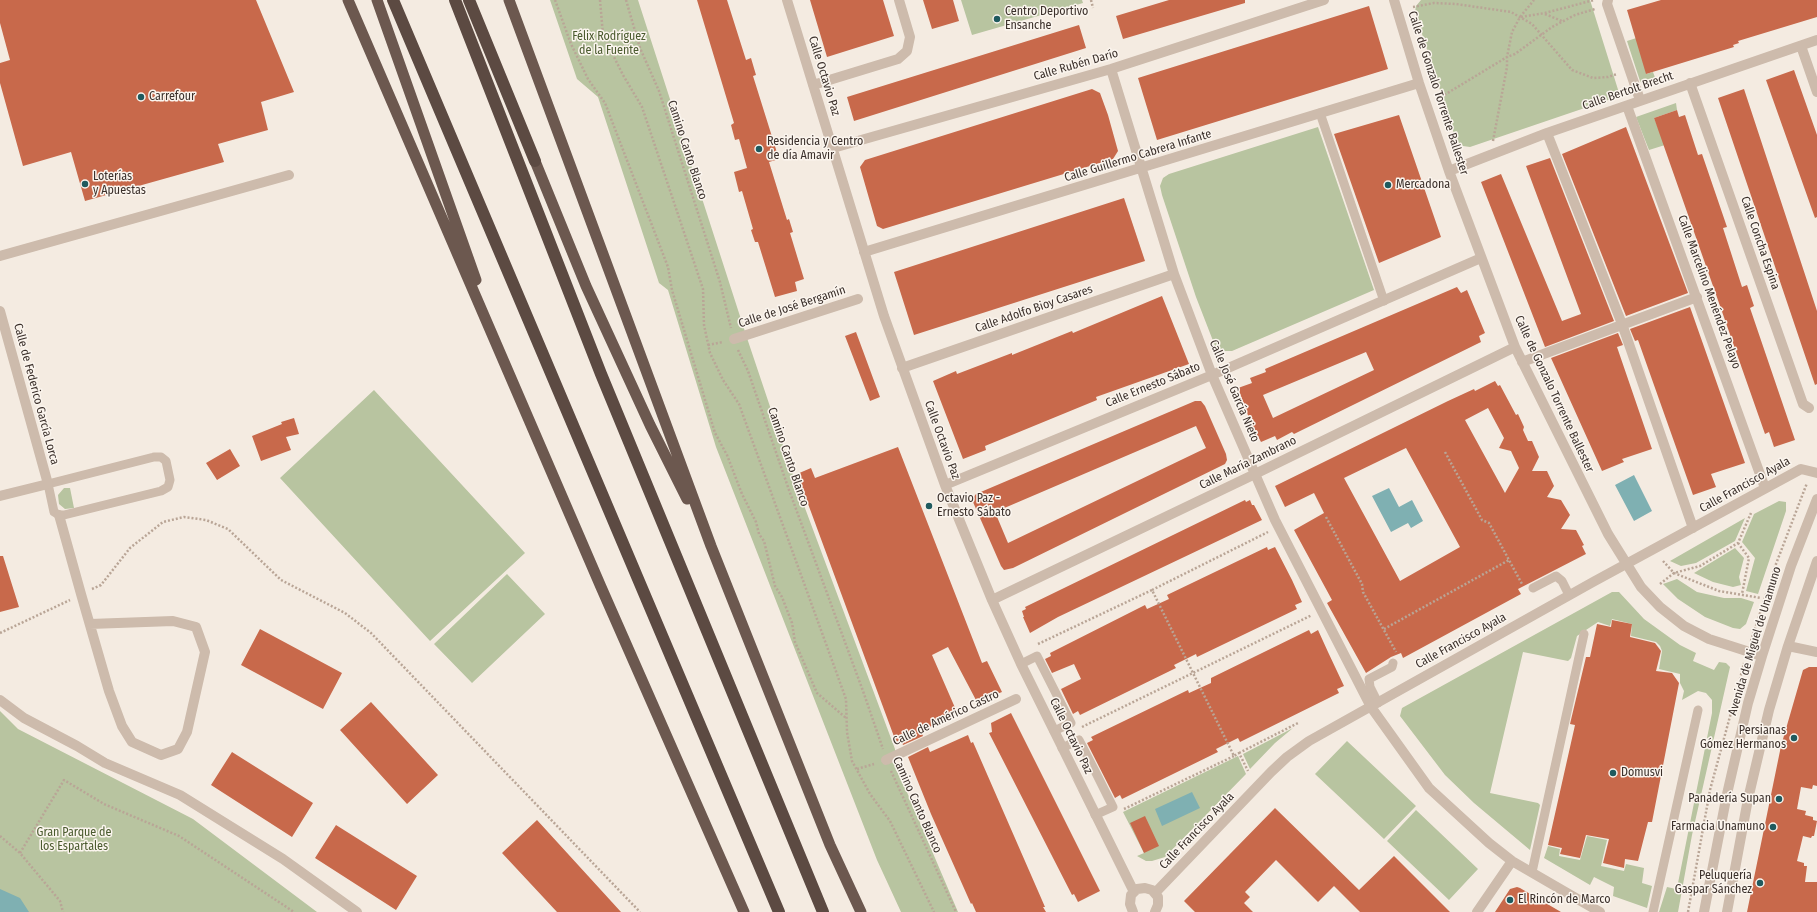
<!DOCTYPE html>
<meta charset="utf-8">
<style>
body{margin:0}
canvas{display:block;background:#f4ebe1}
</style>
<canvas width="1817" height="912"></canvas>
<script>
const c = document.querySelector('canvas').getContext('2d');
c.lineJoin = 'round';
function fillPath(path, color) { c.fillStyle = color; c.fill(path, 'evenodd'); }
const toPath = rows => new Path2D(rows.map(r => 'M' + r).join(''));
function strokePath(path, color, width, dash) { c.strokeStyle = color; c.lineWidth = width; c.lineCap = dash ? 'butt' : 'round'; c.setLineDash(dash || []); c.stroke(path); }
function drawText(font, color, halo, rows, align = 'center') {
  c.font = font + ' "Fira Sans Condensed",sans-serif'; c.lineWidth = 3; c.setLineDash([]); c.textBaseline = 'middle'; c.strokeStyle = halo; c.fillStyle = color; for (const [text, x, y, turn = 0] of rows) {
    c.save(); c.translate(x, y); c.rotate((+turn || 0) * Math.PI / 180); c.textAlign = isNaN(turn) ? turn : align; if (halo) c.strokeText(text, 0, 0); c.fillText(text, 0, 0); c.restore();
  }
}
const green = toPath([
 [550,0,638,0,748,341,796,484,895,749,895,764,958,912,901,912,877,860,716,447,668,290,659,283,598,97,577,79],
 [961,0,1082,0,1083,3,972,35],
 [1421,0,1590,0,1620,96,1470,147,1463,146,1458,142,1455,137,1415,12,1416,6],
 [1649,34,1646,74,1653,72,1657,83,1644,85,1640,81,1627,41],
 [1676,103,1677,110,1654,118,1665,145,1649,150,1636,117],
 [1318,127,1374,290,1232,351,1220,351,1215,346,1196,297,1162,195,1160,186,1163,178,1169,174],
 [374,390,525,553,430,641,280,478],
 [64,488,70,488,74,508,65,509,59,504,58,495],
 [1779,501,1786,502,1786,511,1758,594,1746,591,1755,558,1742,542,1754,514],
 [1745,518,1735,541,1696,563,1681,566,1670,561],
 [1735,548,1744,558,1739,577,1741,585,1733,587,1713,582,1694,573],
 [507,574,545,614,472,683,434,644],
 [1677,579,1697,592,1724,598,1741,598,1754,602,1746,624,1740,629,1733,628,1705,617,1678,599,1663,584],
 [1612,592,1619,592,1644,619,1680,645,1696,653,1693,661,1714,670,1719,662,1726,663,1730,667,1692,835,1678,912,1659,912,1667,887,1676,889,1677,888,1712,713,1712,700,1706,693,1698,691,1682,700,1684,691,1680,683,1680,674,1659,669,1662,651,1660,646,1656,642,1631,636,1632,624,1612,619,1610,626,1598,622,1577,636,1571,658,1568,661,1523,652,1490,793,1538,803,1540,805,1530,850,1474,803,1445,775,1400,716,1402,708],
 [0,711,18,729,193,819,317,912,0,912],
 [1293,728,1275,743,1250,769,1243,754],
 [1347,741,1416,806,1384,839,1315,774],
 [1238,756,1246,774,1165,857,1152,861,1146,861,1137,856,1144,853,1123,812],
 [1416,810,1478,869,1449,900,1387,841],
 [1587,836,1607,840,1601,866,1624,871,1626,864,1644,868,1642,883,1652,886,1647,908,1613,896,1614,887,1594,877,1590,885,1544,858,1548,846,1560,849,1559,856,1580,860]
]);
const water = toPath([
 [1634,475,1652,511,1634,521,1615,485],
 [1389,488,1399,507,1412,500,1423,521,1411,528,1408,523,1391,532,1372,496],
 [1192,792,1200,808,1162,826,1155,809],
 [0,889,20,898,29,912,0,912]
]);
const building = toPath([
 [0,0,256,0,294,92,261,102,268,130,218,144,224,162,85,201,71,152,23,166,0,83,0,63,10,60,0,23],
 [697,0,727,0,746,60,751,58,756,75,753,76,779,159,769,162,787,220,789,219,793,232,790,233,804,279,795,282,797,291,775,297,758,242,755,242,751,230,753,229,742,191,739,192,734,172,747,168,739,139,735,140,731,125,734,123],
 [810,0,883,0,894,36,827,57],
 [923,0,953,0,959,21,932,29],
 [1169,0,1245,0,1245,3,1123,39,1116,16],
 [1661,0,1817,0,1817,17,1738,41,1739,43,1733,45,1734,47,1646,74,1627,10],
 [1369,6,1388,69,1157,140,1138,78],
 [1079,25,1086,48,854,121,847,97],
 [1794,70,1817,135,1817,217,1815,218,1766,80],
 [1092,89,1100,93,1108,115,1118,151,1113,159,883,229,877,226,860,167,865,160],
 [1744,89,1817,311,1817,384,1815,385,1718,98],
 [1677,110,1679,117,1685,115,1698,155,1702,154,1727,227,1723,228,1742,287,1747,285,1754,306,1750,308,1795,440,1774,447,1769,432,1765,434,1654,118],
 [1399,115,1441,237,1379,263,1334,134],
 [1626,127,1688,293,1626,316,1562,154],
 [1550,158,1614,321,1545,347,1481,182,1501,174,1562,321,1581,314,1526,166],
 [1124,198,1145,261,914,335,894,272],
 [1457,287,1461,293,1467,290,1485,333,1479,336,1481,342,1294,434,1292,432,1277,440,1275,436,1261,442,1258,436,1256,437,1238,388,1252,383,1250,378,1266,372,1265,369],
 [1366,352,1374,370,1273,418,1263,395],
 [1162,296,1189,364,1096,397,1097,400,985,446,986,450,963,459,933,381,956,371,957,374,1012,353,1012,355,1072,331,1073,333],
 [1690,307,1745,463,1711,474,1716,487,1693,495,1638,340,1635,341,1630,329],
 [856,332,880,397,870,401,845,336],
 [1618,333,1623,345,1617,347,1652,449,1622,459,1624,462,1602,471,1551,358],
 [1495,381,1498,386,1500,385,1516,415,1518,414,1524,427,1523,430,1528,441,1532,441,1539,457,1532,471,1547,471,1554,486,1547,497,1561,500,1570,515,1561,529,1576,530,1584,545,1582,546,1586,554,1518,589,1521,594,1403,658,1401,653,1391,657,1366,673,1327,603,1332,600,1294,530,1324,513,1314,493,1285,507,1275,486,1448,401,1474,389,1475,391],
 [1488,408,1504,438,1499,448,1511,451,1519,468,1505,493,1465,420],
 [1406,448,1460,547,1400,581,1344,478],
 [1195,401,1201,401,1205,406,1226,454,1227,460,1225,464,1013,568,1004,570,1001,566,973,502,973,498,976,494],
 [1196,426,1206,448,1008,543,995,512],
 [294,418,299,434,286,437,291,450,261,461,252,436,282,424,281,422],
 [898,447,982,663,987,661,1002,692,977,702,948,647,932,655,956,710,946,714,948,718,921,731,923,736,903,745,901,740,896,742,797,474,811,468,815,478],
 [230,449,240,466,217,480,206,463],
 [1245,500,1246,502,1250,500,1252,505,1254,505,1262,520,1058,617,1030,633,1023,617,1024,617,1022,611,1026,609,1025,607],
 [1267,547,1268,550,1275,547,1292,580,1302,602,1295,605,1297,609,1197,657,1196,654,1174,665,1176,668,1080,715,1078,711,1073,714,1061,689,1081,679,1074,664,1052,673,1045,659,1051,656,1050,653,1145,605,1147,609,1169,599,1167,595],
 [0,556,3,556,19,607,0,612],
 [1612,620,1632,624,1630,637,1655,643,1661,651,1656,671,1672,673,1679,683,1652,822,1648,822,1638,861,1625,859,1624,868,1603,863,1609,839,1586,835,1580,858,1560,854,1562,848,1548,845,1575,725,1570,724,1586,657,1590,657,1597,624,1611,627],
 [260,629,342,673,323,709,241,665],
 [1309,630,1311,634,1318,630,1328,652,1344,686,1337,689,1339,693,1240,742,1238,738,1216,749,1218,752,1122,799,1120,795,1115,798,1087,743,1093,740,1091,737,1188,690,1189,693,1211,683,1211,678],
 [1809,667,1817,667,1817,786,1813,785,1812,789,1801,787,1797,809,1806,811,1805,815,1813,817,1813,820,1817,821,1814,836,1812,836,1811,838,1803,836,1797,861,1804,863,1804,866,1807,866,1805,882,1817,882,1817,912,1747,912,1781,746,1803,670],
 [371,702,438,775,407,804,340,730],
 [1011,713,1100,891,1078,902,1074,894,1072,895,989,733,992,732,991,723],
 [968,735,971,743,973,742,1045,907,1043,907,1046,912,976,912,972,903,971,904,931,814,908,757,928,747,930,752],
 [232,752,313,803,292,837,211,785],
 [1275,808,1359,890,1394,856,1450,912,1360,912,1334,886,1318,902,1276,860,1245,892,1250,897,1244,903,1253,912,1195,912,1184,901],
 [1145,816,1159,846,1144,853,1130,823],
 [537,820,621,912,557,912,502,853],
 [336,825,417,876,396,910,315,858],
 [1517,887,1520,888,1561,912,1495,912,1510,889]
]);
const path = toPath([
 [555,0,571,44,588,79,605,103,668,267,672,290,715,433,727,455,742,494,756,522,759,534,764,541,775,586,782,597,792,623,795,642,817,693,846,718],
 [600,0,603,35,623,75,642,107,703,289,704,325,710,353,723,380,739,404,846,699,847,732,852,761,870,794,890,821,934,912],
 [626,0,640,48,659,91,720,282,731,328],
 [1091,0,1093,8],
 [1413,7,1434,3,1456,4,1511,12,1532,24,1572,70,1593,78,1608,77,1617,74],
 [1545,14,1562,21],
 [1521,17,1545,13,1594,0],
 [1441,97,1507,57,1512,32,1520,17,1534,0],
 [1493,141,1507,67,1507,57,1515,54,1552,27,1575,15,1595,9],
 [708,345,723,342],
 [738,350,748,371,789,490,863,691,883,749],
 [1445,452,1482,520,1489,523,1522,584],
 [1326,517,1362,584,1363,592,1396,652],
 [1738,543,1749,558,1742,594],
 [1663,561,1674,573,1719,591,1761,598],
 [1660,584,1674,573,1700,566,1738,543,1751,513],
 [92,589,101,585,130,548,163,522,184,517,206,520,228,529,281,580,345,613,371,633,640,912],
 [1152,590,1268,532],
 [1384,629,1509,560],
 [0,633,70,600],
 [1751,641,1776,564,1807,483],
 [1038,644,1152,590,1234,756,1239,753,1248,771],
 [1738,687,1744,663],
 [1082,727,1312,615],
 [1239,753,1298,723],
 [857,769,874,764],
 [891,771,956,912],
 [1124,809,1234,756],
 [0,836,20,853,60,901,63,912],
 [20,853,64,780,104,804,179,836,294,912],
 [1688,912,1710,790,1732,709]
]);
const service = toPath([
 [1320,113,1384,301],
 [154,457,161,457,166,461,170,480,168,487,161,491,64,515,59,515,54,512,48,484,154,457],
 [1533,588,1556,576,1562,581,1569,595],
 [1021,664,1037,656,1071,723,1054,731],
 [1378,703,1370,687,1369,679,1392,667,1393,663],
 [1062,748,1079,740,1096,773,1113,807,1095,815],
 [1532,872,1584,634],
 [1653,912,1698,710]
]);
const pedestrian = toPath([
 [0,256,289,175],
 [734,339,858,299],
 [1255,474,1275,520,1371,707],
 [886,760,1016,699]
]);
const minor = toPath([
 [787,0,884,316,945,485,992,600,1021,664,1134,892],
 [1394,0,1419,83,1449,171,1515,347,1608,534,1641,587,1660,607,1684,626,1709,639,1762,656],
 [1608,0,1607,4,1640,100],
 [1801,46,1817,92],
 [1111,69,1174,274,1212,375,1255,474],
 [1690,83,1803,404,1809,408],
 [813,85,898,59,907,51,910,37,899,0],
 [1627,106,1765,488],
 [1547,133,1622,324,1693,528],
 [833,148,1111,69,1324,0],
 [1449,171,1547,133,1817,40],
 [864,252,1419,83],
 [0,311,48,484,0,496],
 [1522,362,1697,297],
 [902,368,1174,274],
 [945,485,1212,375,1481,258],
 [59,515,81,594,109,691,122,726,132,742,161,755,178,749,187,732,205,652,196,627,173,621,90,624],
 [992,600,1255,474,1515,347],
 [1788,646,1817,652],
 [0,700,24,718,77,746,105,763,180,795,283,859,357,912],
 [1371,707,1429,788,1489,843,1512,861,1600,912],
 [1155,893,1271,772,1287,757,1309,741,1593,582,1801,469,1817,473],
 [1133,912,1130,904,1131,895,1137,889,1145,888,1152,890,1158,897,1158,905,1155,912],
 [1477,912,1512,861],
 [1704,912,1727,794,1748,703,1762,656,1791,566,1817,499],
 [1727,912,1748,799,1769,710,1788,646,1817,561]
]);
const trunk = toPath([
 [348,0,601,587,744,912],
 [377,0,476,280],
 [509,0,711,546,830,845,861,912],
 [535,161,586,286,650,425,687,499]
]);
const motorway = toPath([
 [393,0,779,912],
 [455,0,601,374,823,912],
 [469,0,535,161]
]);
const markers = [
 [997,19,4,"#1f5a5e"],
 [141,97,4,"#1f5a5e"],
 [759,149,4,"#1f5a5e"],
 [85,184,4,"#1f5a5e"],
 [1388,185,4,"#1f5a5e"],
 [929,506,4,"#1f5a5e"],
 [1794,738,4,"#1f5a5e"],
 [1613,773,4,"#1f5a5e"],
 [1779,799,4,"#1f5a5e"],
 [1773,827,4,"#1f5a5e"],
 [1760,883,4,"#1f5a5e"],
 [1510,900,4,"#1f5a5e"]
];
const poiNames = [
 ["Centro Deportivo",1005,12],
 ["Ensanche",1005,26],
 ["Carrefour",149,97],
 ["Residencia y Centro",767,142],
 ["de día Amavir",767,156],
 ["Loterías",93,177],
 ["y Apuestas",93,191],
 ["Mercadona",1396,185],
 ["Octavio Paz -",937,499],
 ["Ernesto Sábato",937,513],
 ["Persianas",1786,731,"right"],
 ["Gómez Hermanos",1786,745,"right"],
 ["Domusvi",1621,773],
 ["Panadería Supan",1771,799,"right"],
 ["Farmacia Unamuno",1765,827,"right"],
 ["Peluquería",1752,876,"right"],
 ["Gaspar Sánchez",1752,890,"right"],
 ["El Rincón de Marco",1518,900]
];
const parkNames = [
 ["Félix Rodríguez",609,37],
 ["de la Fuente",609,51],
 ["Gran Parque de",74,833],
 ["los Espartales",74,847]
];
const streetNames = [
 ["Calle Rubén Darío",1076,65,-16],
 ["Calle Octavio Paz",824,76,73],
 ["Calle Bertolt Brecht",1628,91,-19],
 ["Calle de Gonzalo Torrente Ballester",1438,93,72],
 ["Camino Canto Blanco",687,150,72],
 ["Calle Guillermo Cabrera Infante",1138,156,-17],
 ["Calle Concha Espina",1760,243,71],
 ["Calle Marcelino Menéndez Pelayo",1709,292,70],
 ["Calle de José Bergamín",792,307,-18],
 ["Calle Adolfo Bioy Casares",1034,309,-19],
 ["Calle Ernesto Sábato",1153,385,-22],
 ["Calle José García Nieto",1234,391,67],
 ["Calle de Federico García Lorca",36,394,75],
 ["Calle de Gonzalo Torrente Ballester",1554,394,65],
 ["Calle Octavio Paz",942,440,70],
 ["Camino Canto Blanco",788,457,71],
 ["Calle María Zambrano",1248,463,-26],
 ["Calle Francisco Ayala",1745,485,-29],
 ["Calle Francisco Ayala",1461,641,-29],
 ["Avenida de Miguel de Unamuno",1755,641,-73],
 ["Calle de Américo Castro",946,718,-25],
 ["Calle Octavio Paz",1071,736,64],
 ["Camino Canto Blanco",917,805,66],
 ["Calle Francisco Ayala",1197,831,-46]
];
fillPath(green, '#b8c4a0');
fillPath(water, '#7fb0b2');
fillPath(building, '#c8694b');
strokePath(path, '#b9a596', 2.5, [2, 2]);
strokePath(service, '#cdbbac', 9);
strokePath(pedestrian, '#cdbbac', 10);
strokePath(minor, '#cdbbac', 10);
strokePath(trunk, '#6c584f', 11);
strokePath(motorway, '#5c4a42', 12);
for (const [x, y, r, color] of markers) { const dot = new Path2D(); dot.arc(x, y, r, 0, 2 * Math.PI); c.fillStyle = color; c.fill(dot); strokePath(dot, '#fbf5ee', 1.5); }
drawText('12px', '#3b302b', '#fbf5ee', poiNames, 'left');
drawText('12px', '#4a5a2e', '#fbf5ee', parkNames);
drawText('12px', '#3b302b', '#fbf5ee', streetNames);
</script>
